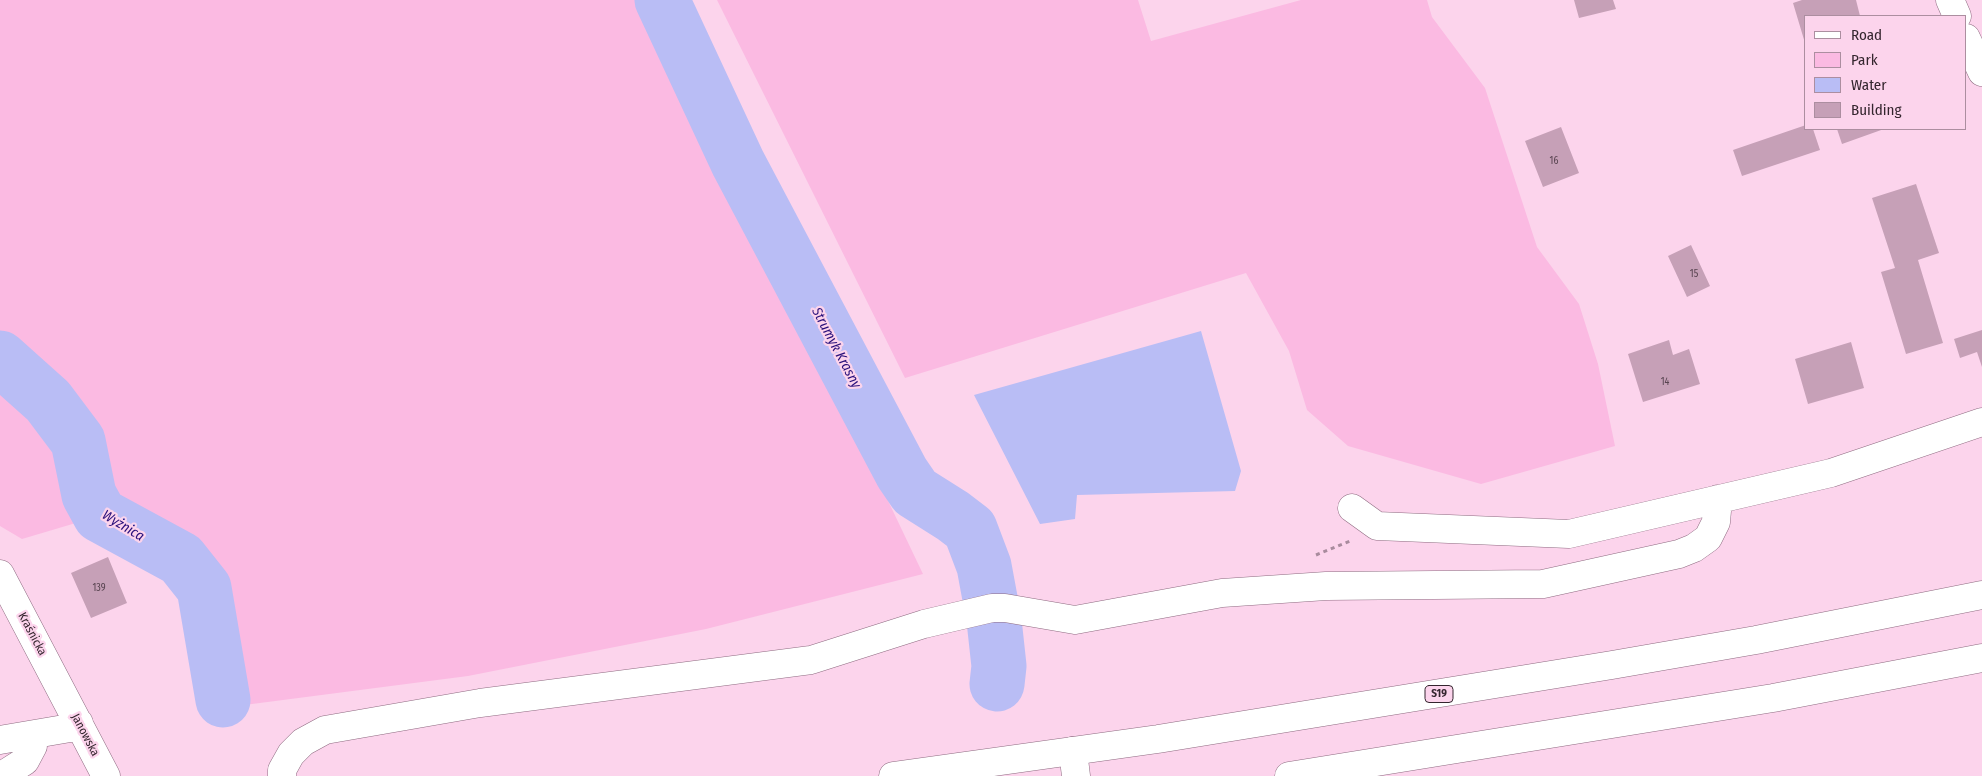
<!DOCTYPE html>
<meta charset="utf-8">
<style>
body{margin:0}
#map{position:relative;width:1982px;height:776px;overflow:hidden;background:#fcd4ec;font-family:"Fira Sans Condensed",sans-serif}
canvas{display:block}
.legend{position:absolute;left:1804px;top:15px;width:162px;height:115px;box-sizing:border-box;background:#fcd4ec;border:1px solid #ac8ea0;margin:0;padding:6px 9px;list-style:none;font-size:15px;color:#34252e}
.legend li{display:flex;align-items:center;gap:10px;height:25px}
.legend b{width:25px;border:1px solid #ac8ea0}
</style>
<div id="map">
<canvas width="1982" height="776"></canvas>
<ul class="legend">
<li><b style="height:6px;background:#fff"></b>Road</li>
<li><b style="height:14px;background:#fbbae2"></b>Park</li>
<li><b style="height:14px;background:#b9bdf5"></b>Water</li>
<li><b style="height:14px;background:#c6a0b7"></b>Building</li>
</ul>
</div>
<script>
const c = document.querySelector('canvas').getContext('2d');
c.lineJoin = 'round';
function fillPath(path, color) { c.fillStyle = color; c.fill(path, 'evenodd'); }
const toPath = rows => new Path2D(rows.map(r => 'M' + r).join(''));
function strokePath(path, color, width, dash) { c.strokeStyle = color; c.lineWidth = width; c.lineCap = dash ? 'butt' : 'round'; c.setLineDash(dash || []); c.stroke(path); }
function drawText(font, color, halo, rows, align = 'center') {
  c.font = font + ' "Fira Sans Condensed",sans-serif'; c.lineWidth = 4.5; c.setLineDash([]); c.textBaseline = 'middle'; c.strokeStyle = halo; c.fillStyle = color; for (const [text, x, y, turn = 0] of rows) {
    c.save(); c.translate(x, y); c.rotate((+turn || 0) * Math.PI / 180); c.textAlign = isNaN(turn) ? turn : align; if (halo) c.strokeText(text, 0, 0); c.fillText(text, 0, 0); c.restore();
  }
}
const green = toPath([
 [0,0,654,0,713,134,923,574,706,629,468,676,229,707,208,583,184,552,106,509,96,491,85,442,54,397,0,345],
 [717,0,1138,0,1151,41,1301,0,1427,0,1432,17,1485,88,1537,247,1579,304,1598,364,1615,446,1481,484,1348,446,1307,410,1289,351,1246,273,905,378],
 [0,365,44,405,73,444,81,491,96,517,22,539,0,526]
]);
const water = toPath([
 [1201,331,1241,471,1235,491,1077,495,1075,519,1040,524,974,395]
]);
const river = toPath([
 [662,0,738,163,902,473,915,492,953,516,970,529,984,566,994,620,999,666,997,684],
 [0,358,48,401,78,441,89,495,100,515,181,559,204,588,223,700]
]);
const building = toPath([
 [1574,0,1613,0,1616,9,1579,18],
 [1802,0,1856,0,1860,16,1806,16,1805,43,1793,3],
 [1806,125,1806,129,1813,129,1820,150,1742,176,1733,150],
 [1561,127,1579,173,1543,187,1525,141],
 [1837,129,1884,129,1842,144],
 [1916,184,1939,253,1918,260,1943,343,1906,354,1881,272,1895,268,1872,198],
 [1691,245,1710,286,1687,297,1668,256],
 [1982,330,1982,367,1977,352,1960,358,1954,339],
 [1669,340,1673,355,1689,349,1700,384,1643,402,1628,354],
 [1851,342,1864,388,1808,404,1795,359],
 [108,557,127,603,91,618,71,573]
]);
const path = toPath([
 [1316,555,1350,541]
]);
const minor = toPath([
 [1950,0,1957,16],
 [1966,38,1982,72],
 [1352,508,1377,526,1569,534,1831,473,1982,422],
 [0,574,106,776],
 [0,740,70,728,79,723],
 [1073,751,1076,776],
 [0,775,6,773,25,761,33,746,33,735],
 [282,776,282,770,291,754,303,742,325,730,480,703,811,660,924,624,992,608,1005,608,1075,620,1222,593,1326,586,1543,584,1679,554,1694,548,1708,538,1716,522,1718,499]
]);
const highway = toPath([
 [893,776,1158,739,1612,665,1756,640,1982,595],
 [1289,776,1773,698,1982,658]
]);
const numberNames = [
 ["16",1554,161],
 ["15",1694,274],
 ["14",1665,382],
 ["139",99,588]
];
const shields = [
 [1439,694,28]
];
const shieldNames = [
 ["S19",1439,694]
];
const streetNames = [
 ["Kraśnicka",32,634,62],
 ["Janowska",85,735,62]
];
const waterNames = [
 ["Strumyk Krasny",836,348,62],
 ["Wyżnica",123,526,31]
];
fillPath(green, '#fbbae2');
fillPath(water, '#b9bdf5');
strokePath(river, '#b9bdf5', 55);
fillPath(building, '#c6a0b7');
strokePath(minor, '#8e6b81', 29);
strokePath(highway, '#8e6b81', 29);
strokePath(path, '#a88b9d', 3, [4, 4]);
strokePath(minor, '#fff', 28);
strokePath(highway, '#fff', 28);
drawText('10px', '#584450', null, numberNames);
for (const [x, y, w] of shields) { const box = new Path2D(); box.roundRect(x - w / 2, y - 8.5, w, 17, 4); c.fillStyle = '#fcd4ec'; c.fill(box); strokePath(box, '#34252e', 1); }
drawText('bold 11px', '#34252e', null, shieldNames);
drawText('12px', '#34252e', '#fcd4ec', streetNames);
drawText('italic 14px', '#280f7a', '#fcd4ec', waterNames);
</script>
